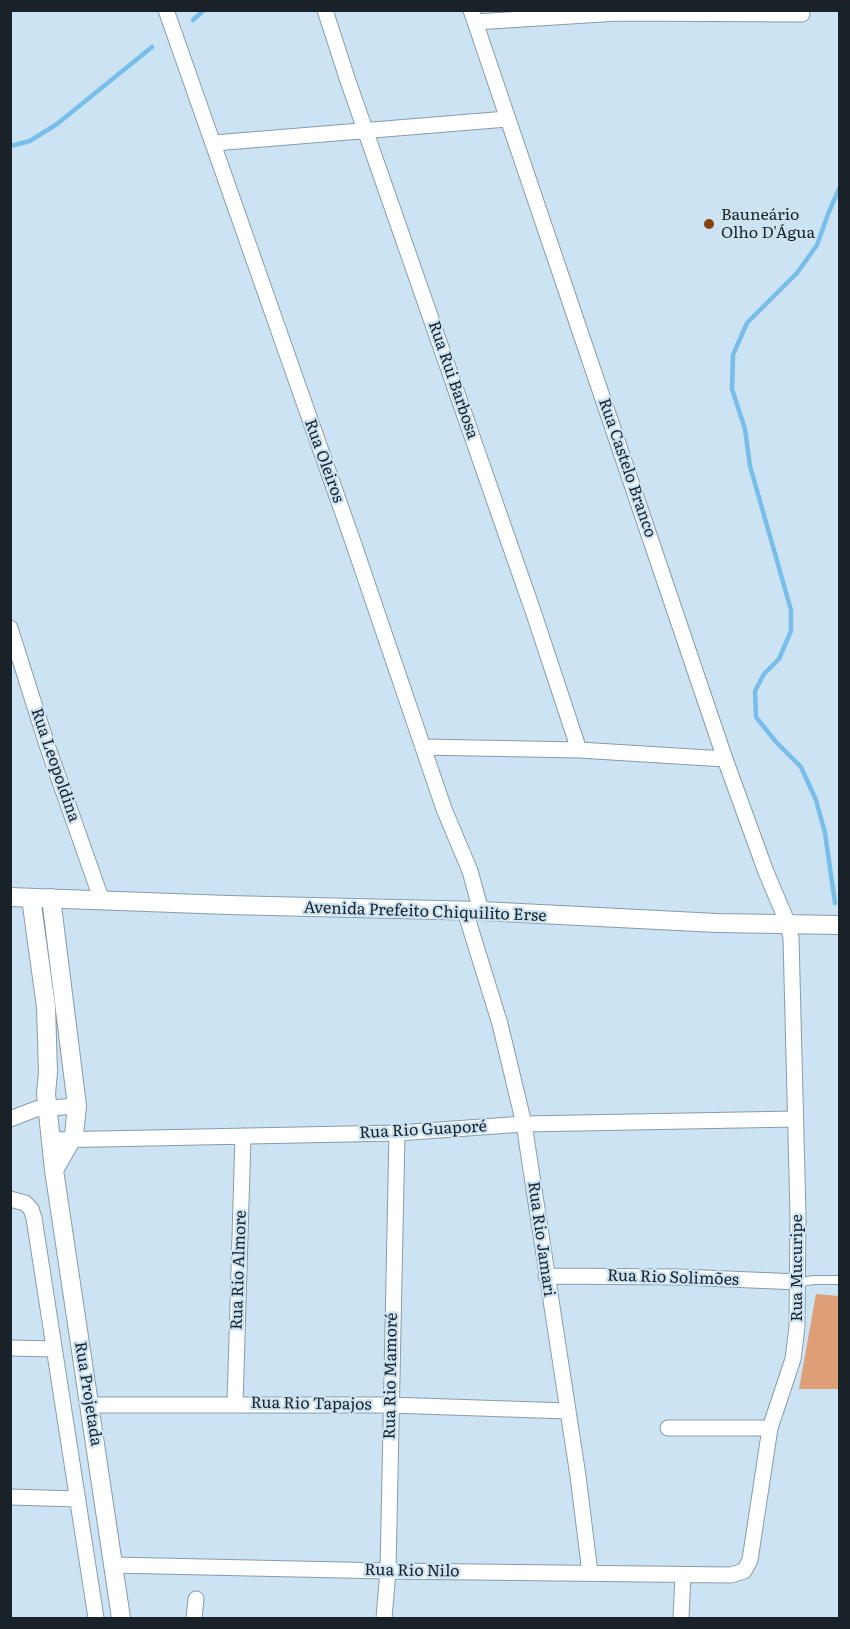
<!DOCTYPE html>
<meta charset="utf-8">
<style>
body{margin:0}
#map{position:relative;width:850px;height:1629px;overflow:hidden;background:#cce3f3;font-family:Literata,serif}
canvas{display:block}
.frame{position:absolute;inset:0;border:12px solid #192228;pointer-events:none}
</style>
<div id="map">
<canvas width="850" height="1629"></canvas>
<div class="frame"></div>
</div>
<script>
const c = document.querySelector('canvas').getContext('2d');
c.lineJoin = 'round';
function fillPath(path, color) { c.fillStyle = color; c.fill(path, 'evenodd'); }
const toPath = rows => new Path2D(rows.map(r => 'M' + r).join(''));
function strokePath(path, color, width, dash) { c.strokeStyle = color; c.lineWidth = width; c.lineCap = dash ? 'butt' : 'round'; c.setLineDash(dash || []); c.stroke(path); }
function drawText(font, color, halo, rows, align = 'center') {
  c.font = font + ' Literata,serif'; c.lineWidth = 4.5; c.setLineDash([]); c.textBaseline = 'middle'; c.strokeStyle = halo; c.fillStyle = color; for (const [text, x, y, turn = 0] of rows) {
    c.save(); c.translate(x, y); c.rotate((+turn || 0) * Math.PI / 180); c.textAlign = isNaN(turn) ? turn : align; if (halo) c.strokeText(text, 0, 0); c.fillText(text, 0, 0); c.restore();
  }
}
const green = toPath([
 [816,1294,839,1296,839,1389,799,1389]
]);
const stream = toPath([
 [193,20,204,10],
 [10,146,30,141,57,124,152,47],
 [835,903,825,833,816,800,801,767,776,742,756,717,755,691,764,674,779,659,791,631,791,610,750,466,745,429,732,389,733,355,747,323,797,273,817,245,828,214,840,187]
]);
const service = toPath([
 [799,1282,815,1280,840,1280]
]);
const minor = toPath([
 [166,10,352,539,444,809,470,871,481,911],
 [325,10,347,78,534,614,579,750],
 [475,22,618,13,802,14],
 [214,143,507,119],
 [10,628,47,745,102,901],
 [423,747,579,750,725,759],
 [465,911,500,1024,524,1124,578,1476,590,1573],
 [10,1119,36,1109,77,1106],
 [51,1140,397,1133,524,1124,795,1119],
 [10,1199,25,1203,31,1209,34,1218,96,1618],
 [546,1276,680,1277,799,1282],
 [10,1348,54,1349],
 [235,1404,243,1136],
 [90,1405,390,1405,567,1411],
 [668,1428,770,1428],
 [10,1497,78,1499],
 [113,1565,388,1571,731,1575,744,1571,750,1560,770,1428,793,1359,797,1327,798,1215,791,938,788,924,766,872,725,759,471,10],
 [194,1618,196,1599],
 [384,1618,388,1571,397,1133],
 [681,1618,683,1575]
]);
const tertiary = toPath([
 [10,897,228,905,481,911,717,923,840,925],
 [31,898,46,1007,48,1072,46,1094,54,1170,121,1618],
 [51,898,77,1106,74,1135,54,1170]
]);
const markers = [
 [709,224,6,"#83420e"]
];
const poiNames = [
 ["Bauneário",721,215],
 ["Olho D'Água",721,233]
];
const streetNames = [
 ["Rua Rui Barbosa",453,380,71],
 ["Rua Oleiros",324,461,70],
 ["Rua Castelo Branco",627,468,71],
 ["Rua Leopoldina",55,765,71],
 ["Avenida Prefeito Chiquilito Erse",425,912,2],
 ["Rua Rio Guaporé",423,1130,-3],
 ["Rua Rio Jamari",541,1239,82],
 ["Rua Mucuripe",797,1268,-90],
 ["Rua Rio Almore",239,1270,-88],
 ["Rua Rio Solimões",673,1278,2],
 ["Rua Rio Mamoré",391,1376,-89],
 ["Rua Projetada",88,1394,81],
 ["Rua Rio Tapajos",311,1404,1],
 ["Rua Rio Nilo",412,1571,1]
];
fillPath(green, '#de9e76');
strokePath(stream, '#78beeb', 4.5);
strokePath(service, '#869cab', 10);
strokePath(minor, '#869cab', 17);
strokePath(tertiary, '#869cab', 20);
strokePath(service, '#fff', 8);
strokePath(minor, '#fff', 15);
strokePath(tertiary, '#fff', 18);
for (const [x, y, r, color] of markers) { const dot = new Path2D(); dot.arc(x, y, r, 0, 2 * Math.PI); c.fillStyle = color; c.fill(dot); strokePath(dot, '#cce3f3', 2); }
drawText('16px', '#192228', '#cce3f3', poiNames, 'left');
drawText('16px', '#192228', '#cce3f3', streetNames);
</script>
